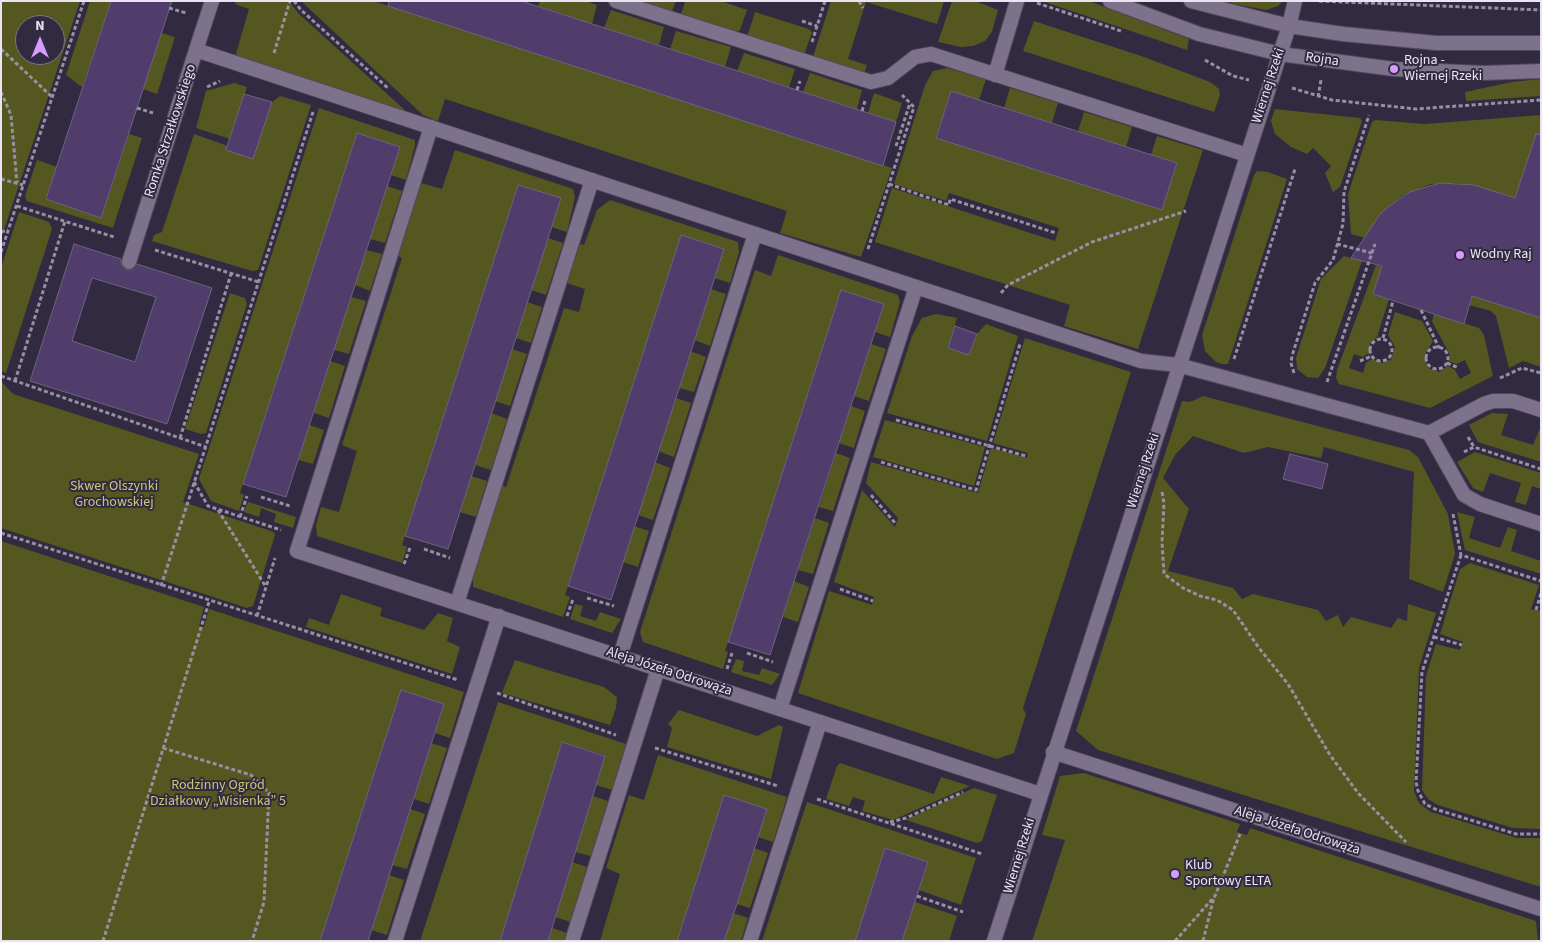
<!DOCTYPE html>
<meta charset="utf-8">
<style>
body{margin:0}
#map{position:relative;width:1542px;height:942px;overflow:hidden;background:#322a40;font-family:"Source Sans 3",sans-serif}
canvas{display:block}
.frame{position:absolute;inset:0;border:2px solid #eae4f3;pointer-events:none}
.north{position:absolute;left:15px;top:15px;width:50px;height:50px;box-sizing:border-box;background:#322a40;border:1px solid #7c7488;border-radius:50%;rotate:0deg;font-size:14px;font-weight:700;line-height:20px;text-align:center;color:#eae4f3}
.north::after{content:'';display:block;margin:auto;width:18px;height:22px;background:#d49cfc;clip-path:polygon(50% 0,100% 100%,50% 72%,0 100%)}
</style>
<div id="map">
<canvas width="1542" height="942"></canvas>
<div class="frame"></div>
<div class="north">N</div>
</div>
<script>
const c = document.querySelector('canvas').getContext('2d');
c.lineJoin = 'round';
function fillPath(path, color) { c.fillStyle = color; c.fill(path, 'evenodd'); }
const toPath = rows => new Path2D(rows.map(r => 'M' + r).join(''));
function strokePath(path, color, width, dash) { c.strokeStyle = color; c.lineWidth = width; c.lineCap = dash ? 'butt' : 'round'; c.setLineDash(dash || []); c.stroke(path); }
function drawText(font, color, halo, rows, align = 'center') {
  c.font = font + ' "Source Sans 3",sans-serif'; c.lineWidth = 4; c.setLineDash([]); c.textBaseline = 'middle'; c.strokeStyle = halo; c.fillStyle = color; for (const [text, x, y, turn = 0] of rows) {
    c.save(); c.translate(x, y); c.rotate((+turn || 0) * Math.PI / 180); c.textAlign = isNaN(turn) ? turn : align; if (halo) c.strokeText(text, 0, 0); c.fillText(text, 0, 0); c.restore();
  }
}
const green = toPath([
 [1,1,80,1,1,239],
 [25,25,55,25,55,55,25,55],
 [90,1,111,1,82,87,66,75],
 [236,1,289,1,299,14,407,112,235,57,249,9,235,4],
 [301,1,373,1,892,168,861,257,780,233,787,211,445,99,438,121,423,115],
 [540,1,586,1,597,5,592,24,538,6],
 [639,1,676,1,672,11],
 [685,1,721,1,747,10,740,30,736,33,681,15],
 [831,1,944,1,937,24,866,2,848,59,867,65,864,74,813,57],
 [952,1,975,1,998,10,992,32,985,41,973,46,961,47,938,42],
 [1042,1,1089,1,1189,39,1187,50],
 [1231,1,1283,1,1278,6,1266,10,1230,3],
 [611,10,664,27,659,45,604,28],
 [755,12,809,29,812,32,804,55,747,37],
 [1034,21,1144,57,1210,82,1219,89,1220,95,1214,112,1023,51],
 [676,31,731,47,725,67,670,49],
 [161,33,175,37,157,94,143,89],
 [744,53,795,69,789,87,737,71],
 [947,68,986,79,979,100,951,91,936,137,1162,209,1177,163,1151,155,1157,136,1203,150,1138,349,1064,326,1070,305,875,242,892,188,1055,241,1059,228,949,193,946,201,894,184,925,85,933,71],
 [810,73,862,90,857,109,803,92],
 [1541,79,1541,96,1466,101,1465,92,1512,82],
 [234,83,247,87,230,139,196,128,206,91],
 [1010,88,1058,103,1052,123,1004,108],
 [874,93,902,103,896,122,868,113],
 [280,96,311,105,258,270,252,271,152,241,154,235,162,232,194,134,228,146,227,150,253,159,272,102],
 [319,108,415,140,415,145,406,180,391,175,400,147,357,133,240,493,244,495,239,511,211,501,199,479],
 [1275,109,1360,118,1362,121,1340,187,1333,192,1325,173,1331,166,1313,148,1307,154,1291,147,1275,134,1271,121],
 [1084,112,1132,127,1126,147,1078,131],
 [1541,115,1541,179,1515,198,1457,183,1431,184,1404,195,1388,207,1365,238,1351,234,1348,194,1372,122,1375,120,1425,124],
 [129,134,142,138,113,228,27,201,25,196,37,160,57,167,46,199,101,218],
 [455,150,573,189,575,197,567,232,551,227,560,198,518,185,402,545,407,547,402,563,317,536,316,525,321,507,339,512,357,451,342,445,402,258,398,256,421,183,442,189],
 [1257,171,1268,172,1287,179,1228,364,1222,364,1216,362,1205,351,1202,335,1254,175],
 [387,186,402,191,385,243,370,239],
 [610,200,738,242,739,252,730,283,714,278,723,249,681,235,565,595,570,597,563,617,473,587,473,575,501,485,506,487,564,308,579,312,585,289,567,283,580,244,584,245,597,210],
 [19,212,49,222,52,229,6,373,1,371,1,268],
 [548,238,563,243,546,295,531,290],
 [366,250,382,254,370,291,355,285],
 [778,255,898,295,900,302,890,337,875,332,884,304,841,290,728,642,725,651,728,652,723,669,643,642,640,632,755,270,771,276],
 [1344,256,1362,261,1325,368,1318,378,1307,377,1297,369,1296,358,1321,279],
 [1376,265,1382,267,1373,294,1389,299,1377,337,1370,343,1369,353,1363,357,1354,354,1349,368,1363,373,1366,363,1372,359,1382,363,1391,360,1395,347,1388,335,1395,312,1422,321,1433,341,1424,356,1428,368,1439,372,1448,366,1455,370,1460,379,1471,373,1465,360,1457,364,1450,362,1449,353,1432,321,1434,314,1479,328,1484,335,1493,376,1430,408,1339,384,1336,378,1337,370],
 [711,289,726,294,710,346,694,340],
 [230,293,245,298,247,304,206,433,201,434,185,429],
 [1472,296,1541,318,1541,367,1523,361,1509,368,1496,316,1491,311,1469,305],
 [351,297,366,301,349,354,334,350],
 [527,302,542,307,531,343,516,338],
 [936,314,957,318,948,348,969,355,977,334,986,324,1018,336,987,441,887,413,912,336,922,318],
 [1025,338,1131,372,1023,708,1026,714,1014,753,997,759,798,693,829,591,872,605,874,597,834,582,862,490,895,527,898,518,866,483,871,462,978,493,991,448,1027,458,1028,453,993,443],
 [871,344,886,349,869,401,854,396],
 [512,349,527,354,510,406,495,401],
 [690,351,706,357,694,392,679,388],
 [330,361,345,366,329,418,314,413],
 [1,381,13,394,199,454,183,502,274,532,275,535,253,606,247,608,1,528],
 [1203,396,1409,450,1418,457,1448,514,1455,554,1443,592,1409,579,1414,472,1324,447,1321,458,1268,447,1244,453,1193,436,1175,455,1163,478,1189,509,1168,571,1233,588,1242,599,1253,594,1318,610,1326,621,1338,615,1343,627,1351,617,1391,628,1398,618,1407,621,1408,604,1436,613,1419,668,1414,791,1419,803,1431,812,1517,838,1541,838,1541,887,1098,750,1076,731,1182,401,1190,402],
 [676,398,691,403,674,457,658,451],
 [851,406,865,411,854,448,839,443],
 [491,413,507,419,491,470,475,465],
 [1492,413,1508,414,1501,435,1533,445,1541,426,1541,462,1478,442,1469,425],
 [885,420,985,447,974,486,873,457],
 [309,425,324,430,313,464,298,460],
 [1475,452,1541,473,1541,489,1532,486,1526,505,1515,502,1521,483,1490,473,1483,492,1473,488,1457,462],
 [836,453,850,458,833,511,819,507],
 [655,462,670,468,653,520,638,515],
 [471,476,487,481,476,517,460,512],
 [248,502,296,517,293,528,274,522,276,514,261,508,259,517,244,512],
 [1457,512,1475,517,1469,538,1500,548,1508,527,1517,530,1511,551,1541,561,1541,574,1465,550],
 [815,518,829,523,813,574,798,570],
 [634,526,649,531,638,567,623,562],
 [1,541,204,607,199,626,204,627,209,609,464,692,450,738,435,733,444,704,401,690,320,941,1,941],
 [1470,563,1539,585,1531,609,1539,611,1541,606,1541,829,1513,828,1438,805,1428,799,1422,790,1426,676,1436,644,1460,650,1463,642,1440,634,1460,569],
 [794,581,809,587,798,622,783,617],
 [341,594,382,608,380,616,424,630,438,613,453,618,447,641,460,647,452,674,306,627,309,618,329,625],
 [575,604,583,606,580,616,596,621,600,612,621,619,612,633,570,619],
 [736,659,744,661,742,671,759,675,762,668,780,674,772,685,731,672],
 [515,660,604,687,617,697,616,708,610,725,502,693],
 [498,702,626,744,612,790,596,785,605,755,562,742,500,941,420,941],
 [679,710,757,736,779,725,783,727,771,779,667,747,672,728,668,724],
 [431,743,447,748,429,804,414,799],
 [658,755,787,797,773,842,758,837,767,809,724,795,677,941,600,941,620,874,606,868,629,795,644,800],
 [840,763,934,794,941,777,970,786,893,820,862,811,865,801,853,797,849,806,826,799,837,766],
 [1084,773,1240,824,1237,832,1247,835,1250,828,1536,921,1538,941,1032,941,1065,840,1042,835,1060,776],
 [974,788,997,795,982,841,977,843,906,820],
 [593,796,608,801,591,856,575,852],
 [807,802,976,858,961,905,919,890,928,862,885,848,855,941,762,941],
 [410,809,425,814,407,869,392,865],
 [754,848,768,853,750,908,737,904],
 [572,862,587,867,571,922,555,917],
 [389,875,404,880,387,935,371,930],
 [915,902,957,916,949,941,902,941],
 [733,913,748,918,741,941,724,941],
 [552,928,567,933,564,941,548,941]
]);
const building = toPath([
 [111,1,172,1,101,218,46,199,111,1],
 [389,1,521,1,896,122,883,166,388,6,389,1],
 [951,91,1177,163,1162,210,936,138,951,91],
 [244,94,272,102,253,159,226,150,244,94],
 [357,133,400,147,286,497,243,484,357,133],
 [1536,134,1541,135,1541,318,1472,296,1464,324,1373,294,1382,266,1351,258,1380,214,1388,207,1410,192,1440,183,1474,185,1515,198,1536,134],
 [518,185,561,198,448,549,405,536,518,185],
 [681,235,724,249,611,600,568,586,681,235],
 [74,244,121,259,121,264,126,270,131,270,137,264,212,288,167,424,30,381,74,244],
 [92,278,156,297,135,362,72,341,92,278],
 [841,290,884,304,770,655,728,642,841,290],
 [955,326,977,334,969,355,948,348,955,326],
 [1290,454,1328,464,1322,489,1283,479,1290,454],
 [401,690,444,704,368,941,320,941,401,690],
 [562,742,605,756,574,857,548,941,500,941,562,742],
 [724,795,767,809,737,904,724,941,677,941,724,795],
 [885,848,928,862,902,941,855,941,885,848]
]);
const path = toPath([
 [294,1,301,10,389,89],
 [859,1,863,8],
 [1319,1,1541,10],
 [1037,3,1121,31],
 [169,8,186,13],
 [802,21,817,26],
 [812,42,825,1],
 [1,49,52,97],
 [274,53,290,1],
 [1205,60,1233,76,1249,80],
 [207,87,220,81],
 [1292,88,1332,100,1416,109,1541,100],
 [797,90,800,81],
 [1,92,11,115,17,183],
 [1318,97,1321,80],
 [137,108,153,113],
 [862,111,865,101],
 [896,146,910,103],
 [1,179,23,185],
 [889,184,949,205,950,199,1056,233],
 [17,206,114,237],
 [1,232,8,230],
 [1337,244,1372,253],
 [868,249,914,107,902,95],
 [155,250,259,282],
 [1,252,84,1],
 [1001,293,1008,285,1092,242,1186,211],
 [1421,310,1439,348],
 [1383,338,1393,301],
 '1370 350a11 11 0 1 1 22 0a11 11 0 1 1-22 0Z',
 '1426 358a11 11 0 1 1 22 0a11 11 0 1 1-22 0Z',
 [1234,359,1295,169],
 [1360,361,1372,356],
 [1447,363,1459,368],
 [1294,373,1291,363,1292,356,1315,283,1333,260,1343,224,1344,192,1369,115],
 [1,376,206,447],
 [1500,378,1522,368,1541,373],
 [15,381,65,221],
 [1327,382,1375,244],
 [896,420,1026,456],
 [1468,437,1474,447],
 [180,438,231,274],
 [1464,452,1474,447,1541,469],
 [881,462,976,490,1020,344],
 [194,482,208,506,281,530],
 [1162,492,1164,503,1162,542,1164,574,1183,588,1200,596,1217,600,1233,610,1259,648,1288,684,1330,755,1358,793,1406,842],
 [871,495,896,524],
 [261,497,290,506],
 [218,510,266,587],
 [1453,514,1461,555,1541,581],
 [240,517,247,496],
 [1,533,458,680],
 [424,549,450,558],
 [1461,555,1422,672,1416,782,1418,791,1425,804,1435,809,1516,834,1541,834],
 [404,564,410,548],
 [161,586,313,112],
 [840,589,873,601],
 [587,598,614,606],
 [1536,610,1541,593],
 [257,616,275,558],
 [567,616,573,599],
 [1434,637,1462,645],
 [747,653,773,662],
 [727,669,732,653],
 [497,693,616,735],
 [163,748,251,775,269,793,264,902,252,941],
 [655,748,778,786],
 [817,799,982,854],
 [890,822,906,818,963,792],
 [917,896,963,912],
 [103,941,209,602],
 [1175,941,1215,896,1240,834],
 [1203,941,1214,897]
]);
const service = toPath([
 [616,1,871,82,888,78,915,57,931,54,1247,155],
 [1289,26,1295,1],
 [995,75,1017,1],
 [129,262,196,50],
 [1178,365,1429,433,1484,404,1493,401,1513,401,1541,410],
 [1429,433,1464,495,1480,504,1541,524],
 [297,551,431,127],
 [457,603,592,180],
 [620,656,755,234],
 [780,709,916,287],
 [395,941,499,616],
 [572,941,658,669],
 [750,941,820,722]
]);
const minor = toPath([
 [212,1,196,50,1141,361,1178,365],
 [297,551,1040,794],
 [1053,752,1541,909],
 [994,941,1289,26]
]);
const tertiary = toPath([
 [1110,1,1199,34,1280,54,1394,69,1483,73,1541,71],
 [1191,1,1289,26,1343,34,1436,43,1541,43]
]);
const markers = [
 [1394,69,5,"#d49cfc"],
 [1460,255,5,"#d49cfc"],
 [1175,874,5,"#d49cfc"]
];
const streetNames = [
 ["Rojna",1322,60,8],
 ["Wiernej Rzeki",1269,86,-72],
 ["Romka Strzałkowskiego",171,131,-72],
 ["Wiernej Rzeki",1144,471,-72],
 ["Aleja Józefa Odrowąża",669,672,18],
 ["Aleja Józefa Odrowąża",1297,831,18],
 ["Wiernej Rzeki",1020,856,-73]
];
const poiNames = [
 ["Rojna -",1404,61],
 ["Wiernej Rzeki",1404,77],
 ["Wodny Raj",1470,255],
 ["Klub",1185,866],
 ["Sportowy ELTA",1185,882]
];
const parkNames = [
 ["Skwer Olszynki",114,487],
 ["Grochowskiej",114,503],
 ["Rodzinny Ogród",218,786],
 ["Działkowy „Wisienka” 5",218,802]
];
fillPath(green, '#555720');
fillPath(building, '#503d6b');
strokePath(building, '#6d647d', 1);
strokePath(service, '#50495b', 16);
strokePath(minor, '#50495b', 16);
strokePath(tertiary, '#50495b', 16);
strokePath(path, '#9790a2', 3, [4, 2.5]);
strokePath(service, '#7c728c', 14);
strokePath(minor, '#7c728c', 14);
strokePath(tertiary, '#7c728c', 14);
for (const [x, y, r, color] of markers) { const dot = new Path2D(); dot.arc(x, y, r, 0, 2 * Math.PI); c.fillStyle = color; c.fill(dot); strokePath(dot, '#322a40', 2); }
drawText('14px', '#eae4f3', '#322a40', streetNames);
drawText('14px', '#eae4f3', '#322a40', poiNames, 'left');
drawText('14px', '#c5c974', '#322a40', parkNames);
</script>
